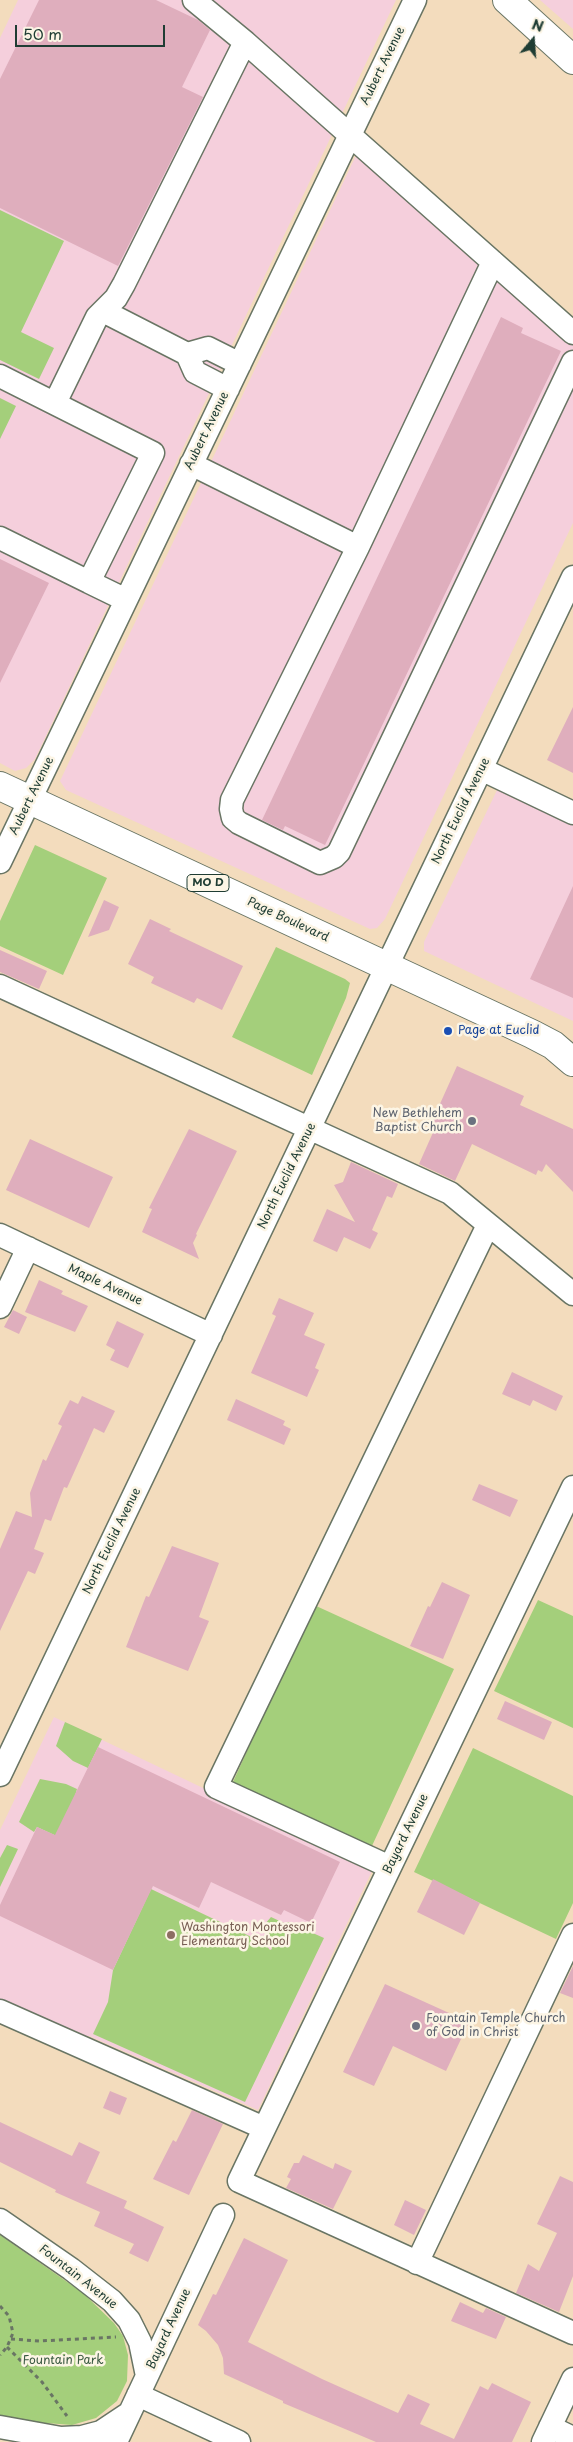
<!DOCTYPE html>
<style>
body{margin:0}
#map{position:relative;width:573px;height:2442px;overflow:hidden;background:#f3dcbd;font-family:"Playpen Sans",sans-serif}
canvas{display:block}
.north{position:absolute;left:508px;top:15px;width:50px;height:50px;-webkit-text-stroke:4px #fcf5e5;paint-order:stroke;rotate:18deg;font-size:14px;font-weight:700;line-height:20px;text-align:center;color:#1f3d34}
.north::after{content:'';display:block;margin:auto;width:18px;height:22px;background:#1f3d34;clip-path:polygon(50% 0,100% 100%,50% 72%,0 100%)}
.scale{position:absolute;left:15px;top:25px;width:150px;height:22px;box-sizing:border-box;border:2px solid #1f3d34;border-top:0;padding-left:6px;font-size:15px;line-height:18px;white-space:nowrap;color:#1f3d34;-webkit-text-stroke:4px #fcf5e5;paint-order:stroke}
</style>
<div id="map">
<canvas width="573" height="2442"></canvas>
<div class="north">N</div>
<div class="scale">50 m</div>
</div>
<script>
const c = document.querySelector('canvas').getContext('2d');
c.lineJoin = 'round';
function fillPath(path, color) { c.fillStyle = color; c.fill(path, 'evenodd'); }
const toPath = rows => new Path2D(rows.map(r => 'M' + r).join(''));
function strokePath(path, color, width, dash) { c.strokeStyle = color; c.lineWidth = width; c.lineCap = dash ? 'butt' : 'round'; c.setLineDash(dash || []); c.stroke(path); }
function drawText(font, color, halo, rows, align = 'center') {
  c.font = font + ' "Playpen Sans",sans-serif'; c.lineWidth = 5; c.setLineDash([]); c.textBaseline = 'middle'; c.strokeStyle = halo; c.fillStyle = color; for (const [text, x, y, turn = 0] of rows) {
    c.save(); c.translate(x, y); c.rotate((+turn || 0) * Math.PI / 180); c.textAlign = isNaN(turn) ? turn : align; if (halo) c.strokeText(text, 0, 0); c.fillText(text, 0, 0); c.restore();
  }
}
const built = toPath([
 [18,0,396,0,35,759,26,768,15,771,0,763,0,38],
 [540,0,573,0,573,29],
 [359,149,573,341,573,523,385,919,377,928,370,929,66,790,60,781],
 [499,786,573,821,573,1021,424,951,424,942],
 [54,1717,373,1869,258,2110,89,2036,79,2037,0,2001,0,1830]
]);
const green = toPath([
 [0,210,64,241,21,332,54,348,39,379,0,360],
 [0,398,16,406,0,439],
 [35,845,107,878,63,975,0,946,0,921],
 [276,947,345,979,350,983,346,998,312,1075,232,1037],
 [538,1600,573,1616,573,1728,494,1691],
 [314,1605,454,1669,371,1848,232,1784],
 [65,1722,102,1739,88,1768,73,1761,56,1746],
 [473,1748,573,1796,573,1903,556,1939,414,1872],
 [40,1779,66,1784,77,1789,63,1839,37,1827,34,1832,19,1822],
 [7,1845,18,1849,0,1887,0,1858],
 [151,1889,264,1943,270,1950,272,1949,265,1924,271,1917,286,1924,288,1922,324,1938,245,2102,93,2034,108,2002,113,1970],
 [0,2235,83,2293,114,2323,123,2336,128,2355,127,2381,117,2401,96,2418,72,2425,33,2422,0,2415]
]);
const building = toPath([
 [39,0,156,0,198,20,210,30,182,87,203,97,118,266,0,208,0,79],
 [501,317,523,328,521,333,561,351,325,845,285,826,283,830,262,820],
 [0,559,49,583,0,683],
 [573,707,573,773,547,760],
 [573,886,573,998,530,979],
 [104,900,119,907,109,930,88,937],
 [150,919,171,929,169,931,243,966,222,1010,197,998,194,1003,151,983,154,977,128,964],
 [0,950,47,971,39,989,0,972],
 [457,1066,524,1096,520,1105,573,1129,573,1192,546,1164,542,1172,538,1170,536,1175,472,1144,455,1181,419,1164,435,1128,430,1126],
 [189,1129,237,1151,196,1234,197,1235,193,1243,199,1259,142,1232,152,1209,149,1208],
 [30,1139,113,1177,89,1228,6,1190],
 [351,1162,398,1184,392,1198,387,1196,372,1230,378,1233,370,1249,344,1237,337,1252,313,1241,327,1209,355,1222,334,1185,343,1182],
 [39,1280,63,1291,61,1294,88,1306,75,1332,25,1312],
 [279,1298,314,1313,304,1335,325,1344,315,1368,319,1370,307,1397,251,1373,276,1316,272,1314],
 [13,1310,27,1317,19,1334,4,1327],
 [117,1321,144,1334,128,1368,110,1360,115,1350,106,1345],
 [512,1372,563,1396,556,1411,533,1400,530,1406,502,1394],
 [82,1396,115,1411,104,1433,94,1428,67,1488,64,1487,51,1521,45,1519,34,1549,44,1553,35,1574,28,1571,0,1631,0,1549,16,1511,32,1517,30,1493,43,1459,46,1461,62,1426,58,1424,70,1400,78,1404],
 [236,1399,285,1421,283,1425,291,1429,284,1445,227,1420],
 [479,1484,518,1500,510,1517,472,1500],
 [172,1546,219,1563,199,1617,209,1621,188,1671,126,1647,146,1596,149,1597],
 [442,1582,470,1595,443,1659,410,1646,428,1606,430,1607],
 [505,1701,552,1722,544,1740,497,1719],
 [98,1747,340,1862,311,1923,284,1910,281,1915,211,1882,199,1908,153,1886,113,1970,0,1916,0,1905,37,1827,55,1835],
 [433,1879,480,1903,464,1935,417,1912],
 [573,1966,573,1998,560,1993],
 [385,1984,469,2022,446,2071,393,2046,374,2086,343,2072],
 [110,2091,127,2098,120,2115,103,2108],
 [192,2110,223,2124,189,2195,153,2179,173,2140,176,2142],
 [0,2122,72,2156,79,2142,100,2152,86,2183,127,2201,124,2208,164,2227,148,2262,129,2253,134,2244,94,2226,100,2212,55,2192,56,2190,0,2162],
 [303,2155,333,2169,335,2163,352,2171,333,2209,286,2188,291,2179,287,2177,294,2163,299,2163],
 [560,2176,573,2182,573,2276,559,2312,516,2293,528,2264,539,2271,557,2233,537,2224],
 [405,2200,426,2210,414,2235,394,2225],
 [244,2238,288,2260,248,2342,322,2379,398,2413,408,2394,430,2404,420,2424,454,2439,480,2386,488,2390,492,2383,531,2402,512,2442,376,2442,283,2403,283,2401,224,2374,223,2358,218,2345,206,2331,198,2325,213,2294,216,2295],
 [460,2302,483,2313,486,2308,506,2317,496,2339,451,2321]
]);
const path = toPath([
 [0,2306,9,2316,13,2333,7,2347,0,2355],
 [11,2339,39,2341,116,2337],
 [7,2347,42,2382,67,2416]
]);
const minor = toPath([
 [194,0,245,42,573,333],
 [105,312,187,354,195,372,228,389],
 [187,354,208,348,240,364],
 [0,376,153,453,89,582,126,600],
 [55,403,97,317,116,298,124,284,245,42],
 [191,464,358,547,493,262],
 [0,538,89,582],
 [358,547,232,800,231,809,233,818,239,823,320,863,334,857,339,852,573,362],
 [481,769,573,813],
 [0,862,415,0],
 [0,986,450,1193,573,1294],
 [0,1235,211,1335],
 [0,1307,28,1248],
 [573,1487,239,2181,573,2333],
 [0,1775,573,577],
 [390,1867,216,1787,488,1225],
 [0,2011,264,2128],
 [0,2220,71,2269,112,2301,129,2320,140,2342,147,2376],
 [417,2263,573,1935],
 [138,2395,239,2442],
 [0,2427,61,2438,82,2437,101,2432,128,2414],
 [550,2427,573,2438],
 [116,2442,223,2215],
 [543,2442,573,2379]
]);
const major = toPath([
 [507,0,573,60],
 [0,786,532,1034,553,1045,573,1062]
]);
const markers = [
 [448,1031,5,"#1a4fb4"],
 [472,1121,5,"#6b7280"],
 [171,1935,5,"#8d6e63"],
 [416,2026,5,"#6b7280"]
];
const shields = [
 [208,883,42]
];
const shieldNames = [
 ["MO D",208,883]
];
const streetNames = [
 ["Aubert Avenue",383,66,-64],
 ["Aubert Avenue",207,431,-64],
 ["Aubert Avenue",32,796,-64],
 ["North Euclid Avenue",461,811,-64],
 ["Page Boulevard",288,920,25],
 ["North Euclid Avenue",287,1176,-64],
 ["Maple Avenue",105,1285,25],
 ["North Euclid Avenue",112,1541,-64],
 ["Bayard Avenue",406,1834,-64],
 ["Fountain Avenue",78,2277,38],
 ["Bayard Avenue",169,2329,-65]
];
const transitNames = [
 ["Page at Euclid",458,1031]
];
const worshipNames = [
 ["New Bethlehem",462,1114],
 ["Baptist Church",462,1128],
 ["Fountain Temple Church",426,2019,"left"],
 ["of God in Christ",426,2033,"left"]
];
const educationNames = [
 ["Washington Montessori",181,1928],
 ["Elementary School",181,1942]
];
const parkNames = [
 ["Fountain Park",63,2361]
];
fillPath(built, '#f5cfdc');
fillPath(green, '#a4cf7b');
fillPath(building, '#dfaebd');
strokePath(minor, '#697564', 25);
strokePath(major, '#697564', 30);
strokePath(path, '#697564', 3, [4, 4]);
strokePath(minor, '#fff', 22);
strokePath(major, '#fff', 28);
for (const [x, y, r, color] of markers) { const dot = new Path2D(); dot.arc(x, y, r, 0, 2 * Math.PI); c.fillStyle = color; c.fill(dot); strokePath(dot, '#fcf5e5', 2); }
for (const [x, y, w] of shields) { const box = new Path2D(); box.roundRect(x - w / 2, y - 8.5, w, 17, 4); c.fillStyle = '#fcf5e5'; c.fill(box); strokePath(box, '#1f3d34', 1); }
drawText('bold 11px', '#1f3d34', null, shieldNames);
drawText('12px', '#1f3d34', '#fcf5e5', streetNames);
drawText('12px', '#164399', '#fcf5e5', transitNames, 'left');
drawText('12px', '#5b616d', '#fcf5e5', worshipNames, 'right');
drawText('12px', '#785e54', '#fcf5e5', educationNames, 'left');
drawText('12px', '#3a5a42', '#fcf5e5', parkNames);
</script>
